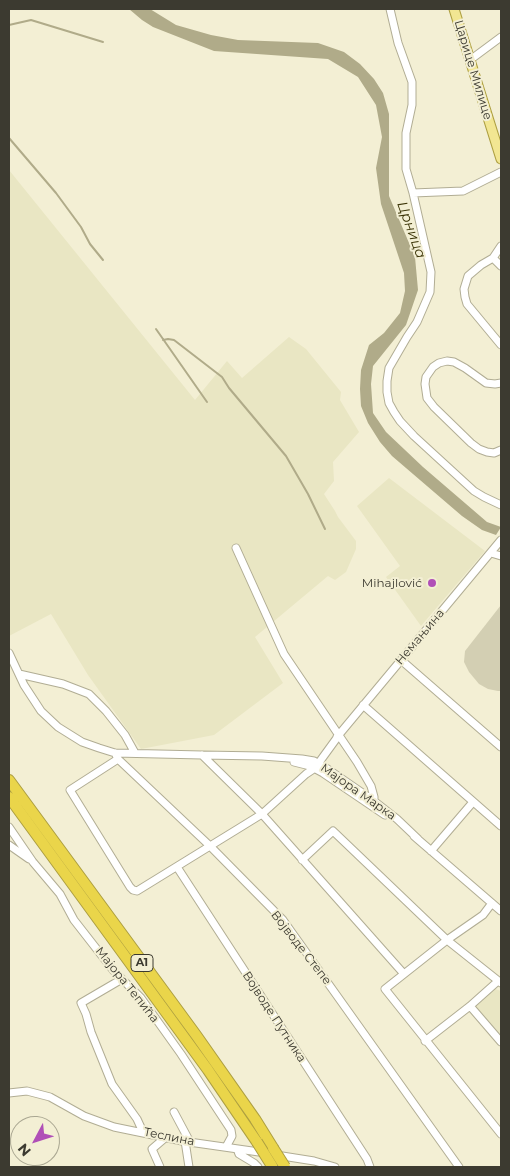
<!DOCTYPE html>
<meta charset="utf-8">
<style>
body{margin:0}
#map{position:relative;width:510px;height:1176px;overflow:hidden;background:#f3efd4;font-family:Montserrat,sans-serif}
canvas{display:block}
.frame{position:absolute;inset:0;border:10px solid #3c3a30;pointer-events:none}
.north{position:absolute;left:10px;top:1116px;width:50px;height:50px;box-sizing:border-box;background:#f3efd4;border:1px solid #aaa792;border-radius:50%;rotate:230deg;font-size:14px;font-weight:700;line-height:20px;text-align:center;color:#3c3a30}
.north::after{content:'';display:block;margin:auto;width:18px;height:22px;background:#b04fb7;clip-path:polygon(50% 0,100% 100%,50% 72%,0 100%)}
</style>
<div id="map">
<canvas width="510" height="1176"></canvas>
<div class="frame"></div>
<div class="north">N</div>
</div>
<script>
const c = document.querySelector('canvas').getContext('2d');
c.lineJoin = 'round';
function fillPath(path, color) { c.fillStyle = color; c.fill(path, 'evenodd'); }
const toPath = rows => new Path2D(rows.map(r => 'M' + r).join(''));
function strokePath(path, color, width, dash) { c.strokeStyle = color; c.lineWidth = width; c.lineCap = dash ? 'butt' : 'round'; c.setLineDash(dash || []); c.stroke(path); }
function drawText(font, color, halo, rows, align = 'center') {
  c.font = font + ' Montserrat,sans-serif'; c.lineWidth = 4; c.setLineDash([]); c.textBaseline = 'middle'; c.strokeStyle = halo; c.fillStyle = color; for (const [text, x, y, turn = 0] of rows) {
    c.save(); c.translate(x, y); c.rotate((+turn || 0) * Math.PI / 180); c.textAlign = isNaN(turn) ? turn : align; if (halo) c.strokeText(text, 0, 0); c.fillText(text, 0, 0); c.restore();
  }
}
const built = toPath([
 [9,170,195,400,227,361,242,378,289,337,306,349,341,392,340,400,359,432,333,462,334,481,324,494,335,511,338,517,356,541,356,549,346,572,335,580,328,576,255,637,283,683,214,735,141,749,88,675,51,614,9,636],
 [389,478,485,551,421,626,386,577,400,566,357,506],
 [492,988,501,991,501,1041,472,1004]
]);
const green = toPath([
 [501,605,501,691,498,691,488,689,479,684,469,672,464,662,465,651]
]);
const water = toPath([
 [129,9,150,9,176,25,211,35,238,40,318,43,344,52,360,64,374,79,383,93,389,114,389,196,415,257,418,290,406,325,373,366,371,384,373,413,386,432,423,467,487,522,501,527,496,535,482,530,462,516,392,456,380,442,368,423,361,406,360,389,361,370,369,345,384,333,400,313,405,291,404,273,381,204,376,168,382,137,376,105,358,77,328,59,214,51,153,27,142,20]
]);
const stream = toPath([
 [9,25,31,20,103,42],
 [9,138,56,193,81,227,90,244,103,260],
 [156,329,207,402],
 [163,340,168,339,174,340,222,377,229,388,286,456,308,494,325,529]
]);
const minor = toPath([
 [390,9,398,43,412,82,412,105,406,133,406,169,413,193,431,272,430,292,417,322,407,337,389,368,387,381,387,392,389,403,394,412,400,421,414,436,474,491,484,497,501,505],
 [470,60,501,37],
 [413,193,463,191,501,172],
 [501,246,493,258,481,265,468,276,464,289,465,297,467,304,501,345],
 [493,258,501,266],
 [501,383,495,384,486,383,465,368,454,362,447,361,439,363,433,367,426,377,425,384,427,398,434,407,471,443,479,449,487,452,494,453,501,450],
 [236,548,284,654,357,762,371,786,374,797,374,801],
 [491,553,501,556],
 [9,653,24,685,41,711,58,727,82,742,99,748,115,753,202,755,262,756,302,759,314,761,326,768,374,801,397,819,418,839],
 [401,660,501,747],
 [19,674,63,684,89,694,106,711,125,735,135,753],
 [363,705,501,826],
 [337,737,501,540],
 [115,753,118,759,210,846,283,920,459,1167],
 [202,755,262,814,404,974],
 [118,759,70,790,130,887,133,890,137,891,262,814,306,774,315,768,339,735],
 [294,762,310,766,323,773,385,815],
 [9,827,33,862,60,894,74,920,113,970,141,998,181,1054,231,1130,232,1136,226,1147],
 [414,836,501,911],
 [9,845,29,859],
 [431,851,473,802],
 [302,860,333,831,447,940,501,983],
 [177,867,367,1159,370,1167],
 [492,903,483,915,447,940,385,989,501,1134],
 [122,979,81,1003,86,1014,91,1032,112,1084,137,1119,143,1132],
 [470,1006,501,1042],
 [425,1041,470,1006,498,981],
 [9,1093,27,1091,50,1097,84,1116,114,1127,182,1141,266,1153],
 [174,1112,190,1142],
 [185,1141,189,1167],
 [237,1149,239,1154,254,1163,258,1167],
 [276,1155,314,1161,335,1167],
 [160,1167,152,1149,166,1137]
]);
const major = toPath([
 [454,9,501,159]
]);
const highway = toPath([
 [9,780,196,1035,255,1119,273,1148],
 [9,797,208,1070,257,1142]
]);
const highwayBridge = toPath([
 [257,1142,272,1166],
 [273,1148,285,1167]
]);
const markers = [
 [432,583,5,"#b04fb7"]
];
const shields = [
 [142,963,22]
];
const shieldNames = [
 ["A1",142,963]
];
const streetNames = [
 ["Царице Милице",473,70,73],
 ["Немањина",420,637,-50],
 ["Мајора Марка",358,792,35],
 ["Војводе Степе",301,948,52],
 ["Мајора Тепића",127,985,51],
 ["Војводе Путника",274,1017,57],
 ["Теслина",169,1137,11]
];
const poiNames = [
 ["Mihajlović",422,583]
];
const waterNames = [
 ["Црница",411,230,70]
];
fillPath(built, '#e9e6c3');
fillPath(green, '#d3cfb3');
fillPath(water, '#b0ab89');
strokePath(stream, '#b0ab89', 2);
strokePath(minor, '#b1ad94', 9);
strokePath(major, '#ad9f41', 11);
strokePath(highway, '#ad9f41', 12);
strokePath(minor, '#fff', 7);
strokePath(major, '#f2e692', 9);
strokePath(highway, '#ead54a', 10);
strokePath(highwayBridge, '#ad9f41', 12, []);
strokePath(highwayBridge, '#ead54a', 10);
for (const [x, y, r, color] of markers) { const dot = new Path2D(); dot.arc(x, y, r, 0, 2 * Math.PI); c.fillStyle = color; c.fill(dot); strokePath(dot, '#f3efd4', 2); }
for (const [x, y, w] of shields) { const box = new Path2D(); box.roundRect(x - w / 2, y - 8.5, w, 17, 4); c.fillStyle = '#f3efd4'; c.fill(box); strokePath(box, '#3c3a30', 1); }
drawText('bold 11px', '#3c3a30', null, shieldNames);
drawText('12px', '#3c3a30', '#f3efd4', streetNames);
drawText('12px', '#3c3a30', '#f3efd4', poiNames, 'right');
drawText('italic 14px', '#3a3305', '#f3efd4', waterNames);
</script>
